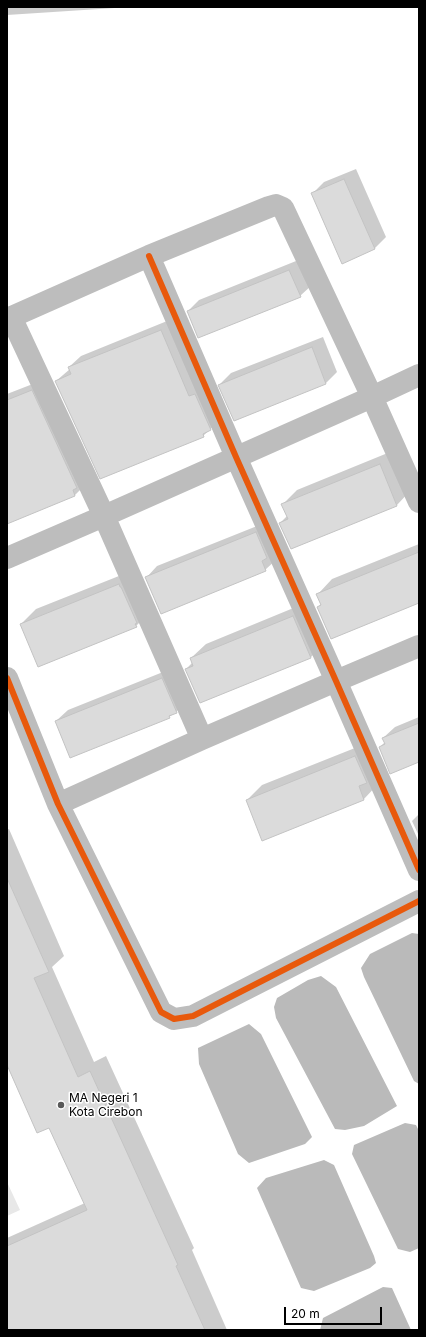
<!DOCTYPE html>
<style>
body{margin:0}
#map{position:relative;width:426px;height:1337px;overflow:hidden;background:#fff;font-family:Inter,sans-serif}
canvas{display:block}
.frame{position:absolute;inset:0;border:8px solid #000;pointer-events:none}
.scale{position:absolute;left:284px;top:1307px;width:98px;height:18px;box-sizing:border-box;border:2px solid #000;border-top:0;padding-left:5px;font-size:12px;line-height:14px;white-space:nowrap;color:#000;-webkit-text-stroke:3px #fff;paint-order:stroke}
</style>
<div id="map">
<canvas width="426" height="1337"></canvas>
<div class="frame"></div>
<div class="scale">20 m</div>
</div>
<script>
const c = document.querySelector('canvas').getContext('2d');
c.lineJoin = 'round';
function fillPath(path, color) { c.fillStyle = color; c.fill(path, 'evenodd'); }
const toPath = rows => new Path2D(rows.map(r => 'M' + r).join(''));
function strokePath(path, color, width, dash) { c.strokeStyle = color; c.lineWidth = width; c.lineCap = dash ? 'butt' : 'round'; c.setLineDash(dash || []); c.stroke(path); }
function drawText(font, color, halo, rows, align = 'center') {
  c.font = font + ' Inter,sans-serif'; c.lineWidth = 3; c.setLineDash([]); c.textBaseline = 'middle'; c.strokeStyle = halo; c.fillStyle = color; for (const [text, x, y, turn = 0] of rows) {
    c.save(); c.translate(x, y); c.rotate((+turn || 0) * Math.PI / 180); c.textAlign = isNaN(turn) ? turn : align; if (halo) c.strokeText(text, 0, 0); c.fillText(text, 0, 0); c.restore();
  }
}
const green = toPath([
 [7,1182,20,1210,7,1216]
]);
const water = toPath([
 [412,933,419,934,419,1084,414,1081,364,977,361,968,370,954],
 [321,976,336,987,397,1106,364,1126,345,1130,335,1129,276,1018,274,1007,277,998,308,980],
 [249,1024,261,1034,312,1137,305,1144,249,1163,238,1154,199,1064,198,1048],
 [405,1123,416,1125,419,1131,419,1248,410,1252,398,1249,352,1154,354,1145],
 [324,1160,334,1165,374,1256,376,1263,370,1268,314,1291,301,1288,257,1188,266,1178],
 [383,1287,392,1288,411,1330,320,1330,323,1318]
]);
const shadow = toPath([
 [7,7,130,7,7,15],
 [356,169,386,237,374,249,312,194,324,182],
 [301,259,312,285,300,296,188,311,199,300],
 [172,319,222,418,203,436,56,381,70,369,69,367,81,356],
 [323,337,337,372,326,383,235,420,219,385,231,373],
 [43,380,86,484,75,495,7,523,7,394],
 [395,450,411,490,397,505,280,523,287,516,283,504,297,490],
 [267,522,277,559,265,570,146,578,157,566],
 [419,544,419,602,318,607,322,603,318,594,332,579],
 [134,570,151,611,136,626,21,624,36,609],
 [308,602,325,643,311,657,186,669,193,662,191,658,206,644],
 [173,668,188,700,176,712,169,717,71,757,56,721,68,710],
 [419,717,419,761,380,747,385,742,383,738,395,727],
 [370,742,378,784,364,799,263,840,247,800,262,785],
 [419,814,419,836,412,821],
 [9,829,64,956,52,967,94,1062,106,1056,194,1248,192,1250,227,1330,7,1330,7,1238,85,1203,50,1127,8,1066,7,1066,7,830]
]);
const building = toPath([
 [344,179,375,249,342,264,311,193,344,179],
 [289,270,301,297,198,338,187,311,289,270],
 [161,330,189,396,195,394,211,430,203,434,204,437,100,479,55,381,71,374,68,367,161,330],
 [312,347,326,384,234,421,218,385,312,347],
 [32,390,77,488,73,490,75,496,7,524,7,400,32,390],
 [380,464,397,506,291,549,279,523,288,519,281,504,380,464],
 [256,532,267,558,262,561,266,571,161,614,145,577,256,532],
 [419,552,419,603,331,639,317,607,321,605,316,594,419,552],
 [119,584,120,587,121,587,137,623,135,624,137,627,38,667,20,624,119,584],
 [293,616,311,658,200,703,185,669,193,666,190,658,293,616],
 [162,678,177,713,169,716,170,718,70,758,55,721,162,678],
 [419,723,419,762,390,774,379,747,385,744,382,738,419,723],
 [355,756,367,783,359,786,364,800,262,841,246,800,355,756],
 [7,878,49,972,34,978,78,1077,90,1071,178,1265,176,1266,205,1330,7,1330,7,1246,87,1210,49,1128,37,1133,7,1065,7,878]
]);
const minor = toPath([
 [149,256,236,457,336,681,419,870],
 [11,317,104,516,202,739],
 [7,319,149,256,269,207,276,205,283,208,372,397,419,502],
 [7,558,104,516,372,397,419,375],
 [7,678,58,804,161,1012,174,1019,193,1016,419,901],
 [58,804,202,739,336,681,419,646]
]);
const cycleway = toPath([
 [149,256,236,457,336,681,419,870],
 [7,678,58,804,161,1012,174,1019,193,1016,419,901]
]);
const markers = [
 [61,1105,4,"#595959"]
];
const poiNames = [
 ["MA Negeri 1",69,1098],
 ["Kota Cirebon",69,1112]
];
fillPath(green, '#e8e8e8');
fillPath(water, '#bababa');
fillPath(shadow, '#0003');
fillPath(building, '#dbdbdb');
strokePath(building, '#c3c3c3', 1);
strokePath(minor, '#bdbdbd', 22);
strokePath(cycleway, '#e8590c', 6);
for (const [x, y, r, color] of markers) { const dot = new Path2D(); dot.arc(x, y, r, 0, 2 * Math.PI); c.fillStyle = color; c.fill(dot); strokePath(dot, '#fff', 1.5); }
drawText('12px', '#000', '#fff', poiNames, 'left');
</script>
